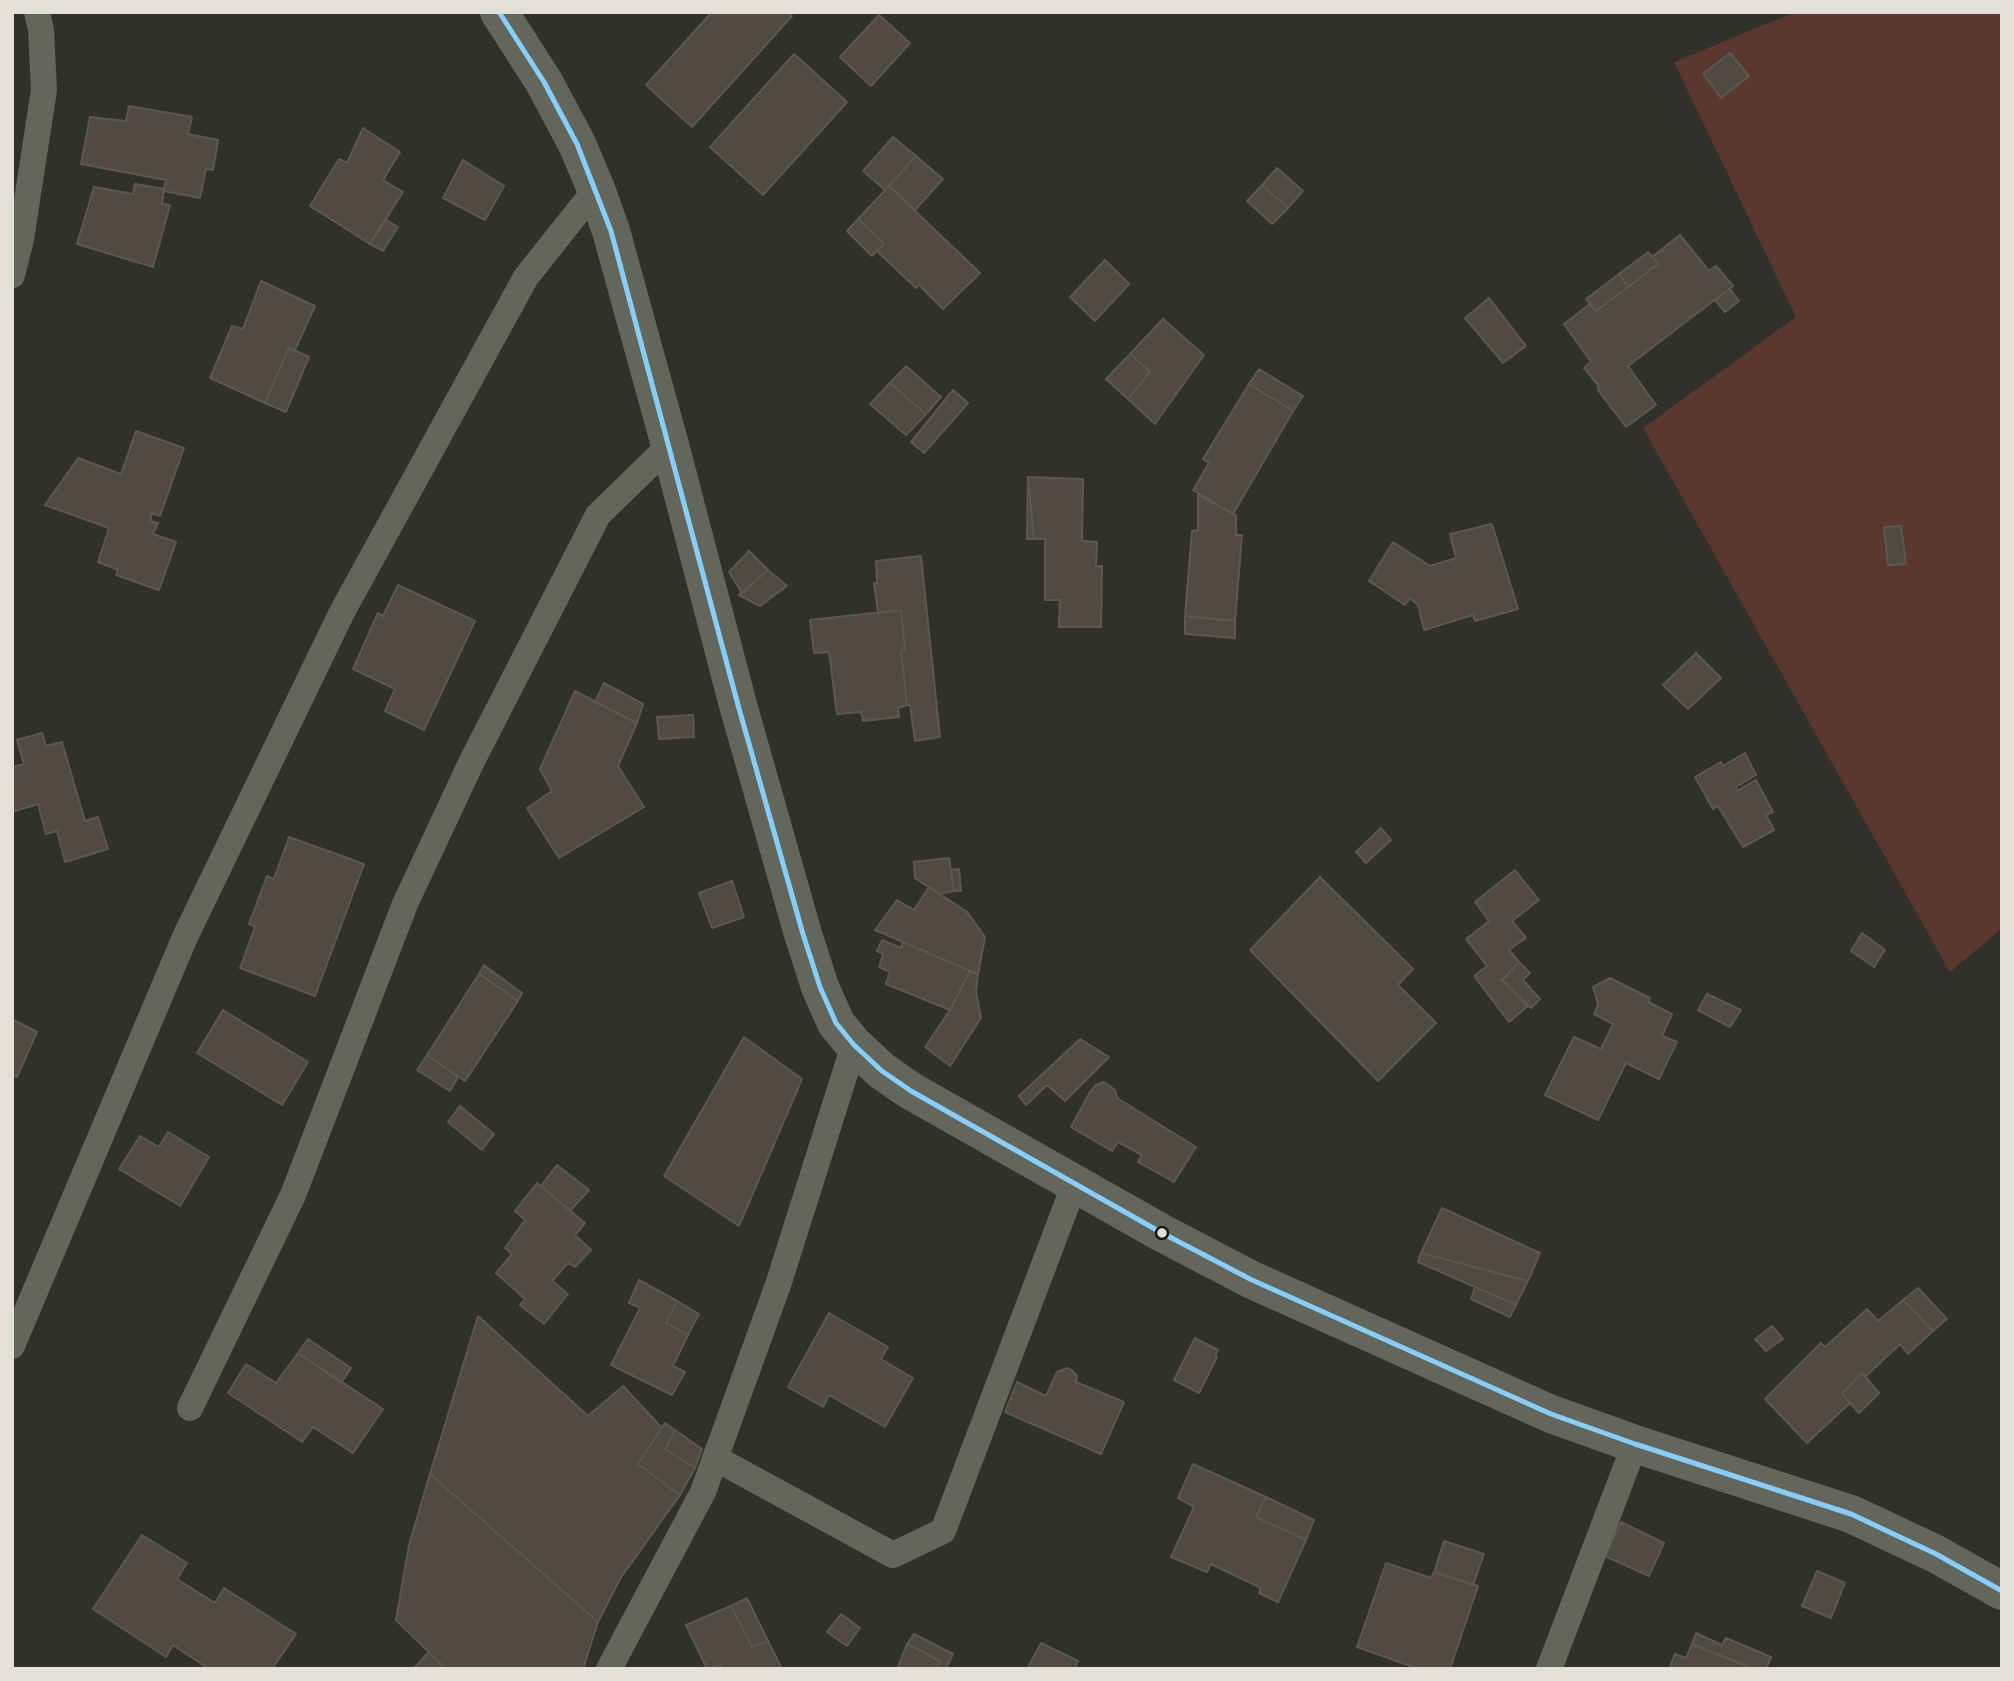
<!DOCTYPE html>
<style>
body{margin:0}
#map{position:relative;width:2014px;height:1681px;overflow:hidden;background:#32302a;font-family:Manrope,sans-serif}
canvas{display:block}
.frame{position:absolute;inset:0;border:14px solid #e2e0d9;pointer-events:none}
</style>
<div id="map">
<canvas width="2014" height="1681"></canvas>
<div class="frame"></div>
</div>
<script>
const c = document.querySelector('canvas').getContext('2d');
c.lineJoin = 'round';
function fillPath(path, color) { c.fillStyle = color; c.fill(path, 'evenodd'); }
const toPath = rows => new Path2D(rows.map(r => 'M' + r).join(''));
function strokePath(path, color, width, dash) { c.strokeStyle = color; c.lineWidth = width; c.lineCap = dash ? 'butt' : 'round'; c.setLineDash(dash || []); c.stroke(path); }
const green = toPath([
 [1795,12,2002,12,2002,928,1950,972,1643,428,1796,317,1674,62]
]);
const building = toPath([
 [712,12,788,12,792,16,692,127,646,85,712,12],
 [879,15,910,43,871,86,840,57,879,15],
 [1730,53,1749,76,1721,98,1703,74,1730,53],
 [794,54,847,102,763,195,710,147,794,54],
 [129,106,192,117,188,134,218,140,213,170,206,169,200,198,164,191,162,204,170,205,153,267,77,244,94,187,133,194,135,184,164,189,166,180,81,164,90,117,126,121,129,106],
 [363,128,400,152,383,180,403,192,370,244,310,206,339,159,347,163,363,128],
 [893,137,916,156,885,190,863,171,893,137],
 [916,156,943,179,915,210,889,186,916,156],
 [463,160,504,186,485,220,443,198,463,160],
 [1277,168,1303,191,1288,208,1262,185,1277,168],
 [1262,185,1288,208,1272,224,1247,201,1262,185],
 [889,186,980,273,943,309,919,285,916,288,877,251,884,244,858,219,889,186],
 [385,219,398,227,383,251,370,244,385,219],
 [858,219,884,244,872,256,847,231,858,219],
 [1680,235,1709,271,1716,266,1733,286,1628,366,1656,405,1626,427,1598,390,1598,385,1584,368,1591,362,1564,324,1590,304,1596,311,1658,264,1652,257,1680,235],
 [1648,252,1658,264,1628,287,1619,274,1648,252],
 [1105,260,1129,284,1095,321,1070,297,1105,260],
 [1619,274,1628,287,1596,311,1586,299,1619,274],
 [261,281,315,306,295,350,289,348,265,403,210,378,232,326,243,329,261,281],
 [1730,289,1739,301,1725,312,1715,300,1730,289],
 [1489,298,1526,346,1503,363,1465,318,1489,298],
 [1163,319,1204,355,1155,424,1128,399,1150,372,1130,354,1163,319],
 [289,348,309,357,286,412,265,403,289,348],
 [1130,354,1150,372,1128,399,1106,379,1130,354],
 [906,366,941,397,926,414,890,383,906,366],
 [1259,369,1303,396,1293,411,1249,384,1259,369],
 [890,383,926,414,906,435,870,404,890,383],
 [1249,384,1293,411,1233,514,1193,490,1209,463,1203,459,1249,384],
 [953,390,968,403,924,453,911,442,953,390],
 [136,431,184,448,160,516,152,513,150,521,158,523,153,534,176,542,159,590,116,575,118,570,98,562,109,528,45,505,78,458,121,474,136,431],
 [1028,477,1034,539,1027,539,1028,477],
 [1028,477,1083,479,1082,541,1097,542,1096,566,1102,566,1101,627,1059,627,1060,600,1045,600,1045,539,1034,539,1028,477],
 [1198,495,1236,515,1236,535,1242,535,1235,621,1185,616,1192,531,1198,530,1198,495],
 [1492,524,1518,609,1475,621,1473,615,1424,630,1418,605,1410,598,1405,605,1369,581,1393,542,1430,566,1456,558,1450,534,1492,524],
 [1901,526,1906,564,1888,565,1884,527,1901,526],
 [749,551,768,570,742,593,729,572,749,551],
 [921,556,940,737,915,741,910,705,907,705,901,651,905,650,901,610,878,613,874,583,877,583,876,561,921,556],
 [768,570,787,586,760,606,739,595,768,570],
 [398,585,475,621,424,730,385,711,395,689,353,669,378,613,383,616,398,585],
 [901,610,905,650,901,651,907,705,898,708,899,717,863,721,861,712,837,714,829,652,814,653,810,620,901,610],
 [1185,616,1235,621,1235,638,1185,634,1185,616],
 [1696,653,1721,678,1688,709,1663,685,1696,653],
 [604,683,643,704,637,723,595,702,604,683],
 [575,691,637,723,618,766,644,807,559,858,527,808,552,791,540,769,575,691],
 [693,715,694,737,659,739,657,717,693,715],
 [42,733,46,746,62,742,85,821,98,817,108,849,65,862,57,831,46,834,38,804,12,812,12,767,24,764,17,740,42,733],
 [1745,753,1756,775,1736,787,1737,791,1756,780,1773,812,1766,815,1774,830,1743,847,1718,806,1713,809,1695,777,1721,762,1723,766,1745,753],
 [1381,828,1391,840,1366,863,1356,852,1381,828],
 [289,837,364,864,315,996,240,968,255,927,249,924,267,876,274,879,289,837],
 [949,858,954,891,939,894,915,878,914,862,949,858],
 [959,869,961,891,954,891,951,870,959,869],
 [1515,870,1539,900,1512,921,1526,938,1509,950,1519,962,1502,980,1528,1006,1509,1022,1474,976,1487,966,1466,939,1489,921,1475,902,1515,870],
 [1320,877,1413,969,1398,985,1436,1023,1378,1081,1250,950,1320,877],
 [732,881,744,917,712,928,699,893,732,881],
 [929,887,967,912,985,937,978,974,875,930,897,900,914,910,929,887],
 [1862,933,1885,950,1874,967,1851,951,1862,933],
 [882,940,901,948,903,942,970,971,950,1010,886,984,890,972,879,967,883,954,877,951,882,940],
 [1519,962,1530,973,1523,980,1540,999,1531,1008,1502,980,1519,962],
 [484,965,522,993,518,1001,479,974,484,965],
 [970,971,978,974,976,992,981,1018,950,1066,925,1047,950,1010,970,971],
 [479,974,518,1001,465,1081,427,1055,479,974],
 [1610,978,1650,998,1648,1002,1672,1014,1662,1036,1677,1042,1659,1079,1626,1063,1598,1120,1545,1095,1574,1037,1601,1049,1613,1024,1594,1014,1598,1004,1593,987,1610,978],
 [1707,994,1741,1010,1730,1027,1698,1010,1707,994],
 [223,1010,308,1062,282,1105,197,1053,223,1010],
 [12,1019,37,1032,17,1077,12,1075,12,1019],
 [744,1037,802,1079,739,1226,664,1176,744,1037],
 [1080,1039,1109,1057,1065,1101,1047,1085,1026,1105,1019,1096,1080,1039],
 [427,1055,458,1077,450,1091,417,1070,427,1055],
 [1104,1082,1115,1090,1117,1098,1196,1147,1174,1182,1138,1162,1142,1155,1118,1142,1112,1151,1071,1127,1090,1092,1096,1085,1104,1082],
 [460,1106,494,1134,482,1150,448,1122,460,1106],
 [168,1132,209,1157,180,1206,119,1169,140,1136,159,1147,168,1132],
 [557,1165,589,1190,570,1211,541,1186,557,1165],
 [537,1183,585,1223,575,1235,591,1250,575,1267,568,1263,552,1281,568,1294,544,1324,520,1305,525,1299,496,1273,512,1254,505,1248,525,1220,515,1211,537,1183],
 [1442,1208,1540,1253,1528,1281,1421,1253,1442,1208],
 [1421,1253,1528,1281,1516,1305,1418,1262,1421,1253],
 [639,1280,677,1301,666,1323,688,1335,673,1366,685,1372,672,1395,611,1365,640,1308,629,1303,639,1280],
 [1475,1287,1516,1305,1510,1317,1471,1299,1475,1287],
 [1918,1288,1947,1319,1933,1331,1903,1300,1918,1288],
 [1903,1300,1933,1331,1908,1354,1900,1344,1865,1377,1862,1373,1842,1394,1850,1403,1807,1443,1765,1399,1821,1343,1825,1347,1867,1309,1878,1321,1903,1300],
 [677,1301,699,1314,688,1335,666,1323,677,1301],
 [829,1313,888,1347,881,1359,913,1378,885,1427,829,1395,823,1407,788,1387,829,1313],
 [478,1316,588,1416,623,1386,662,1428,638,1464,680,1495,620,1579,598,1622,430,1474,478,1316],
 [1772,1326,1783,1339,1766,1351,1755,1339,1772,1326],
 [1195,1338,1218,1350,1215,1356,1217,1357,1199,1393,1174,1380,1195,1338],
 [308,1339,351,1368,341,1383,298,1353,308,1339],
 [298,1353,383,1409,353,1453,313,1427,302,1442,228,1393,246,1364,276,1383,298,1353],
 [1067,1368,1073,1371,1077,1376,1076,1382,1124,1402,1101,1454,1005,1412,1017,1382,1046,1396,1057,1372,1067,1368],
 [1862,1373,1879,1393,1859,1413,1842,1394,1862,1373],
 [665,1423,675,1430,665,1449,695,1468,680,1495,638,1464,665,1423],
 [675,1430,702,1449,695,1468,665,1449,675,1430],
 [1193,1464,1266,1497,1256,1517,1306,1540,1278,1602,1259,1593,1261,1588,1211,1564,1207,1572,1171,1557,1194,1507,1178,1498,1193,1464],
 [430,1474,598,1622,583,1669,446,1669,396,1620,409,1545,430,1474],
 [1266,1497,1314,1520,1306,1540,1256,1517,1266,1497],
 [1621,1522,1664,1543,1649,1576,1605,1556,1621,1522],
 [142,1535,187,1563,177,1579,215,1603,224,1588,296,1634,272,1669,209,1669,173,1645,166,1657,93,1609,142,1535],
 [1444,1541,1484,1554,1473,1585,1434,1572,1444,1541],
 [1386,1563,1431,1578,1434,1572,1478,1586,1450,1669,1419,1669,1357,1647,1386,1563],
 [1817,1571,1845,1583,1831,1618,1802,1606,1817,1571],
 [747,1598,768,1641,752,1647,731,1606,747,1598],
 [731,1606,752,1647,768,1641,782,1669,722,1669,720,1665,707,1669,686,1625,731,1606],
 [841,1614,860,1628,847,1646,827,1632,841,1614],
 [1696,1633,1722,1645,1726,1638,1771,1657,1766,1669,1754,1669,1692,1644,1696,1633],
 [914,1634,953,1654,946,1669,937,1669,940,1661,907,1644,914,1634],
 [1041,1643,1078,1661,1075,1669,1027,1669,1041,1643],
 [907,1644,940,1661,937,1669,897,1669,907,1644],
 [1692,1644,1754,1669,1669,1669,1675,1654,1686,1658,1692,1644],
 [429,1652,446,1669,413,1669,429,1652]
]);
const lane = toPath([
 [12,275,21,239,44,90,41,30,37,12],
 [12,1346,185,937,342,612,526,277,596,189],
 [190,1408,293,1195,405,904,471,763,598,515,670,445],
 [715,1458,893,1555,943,1531,1075,1183],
 [609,1669,703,1492,778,1285,854,1045],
 [1549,1669,1635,1444]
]);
const street = toPath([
 [499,12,544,82,577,144,596,189,611,231,670,445,738,705,803,934,820,987,836,1023,854,1045,882,1071,911,1091,1162,1233,1252,1280,1551,1414,1635,1444,1851,1514,1936,1554,2002,1591]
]);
const bus1 = toPath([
 [499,12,544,82,577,144,611,231,738,705,803,934,820,987,836,1023,854,1045,882,1071,911,1091,1162,1233,1252,1280,1551,1414,1635,1444,1851,1514,1936,1554,2002,1591]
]);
const markers = [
 [1162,1233,6,"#e2e0d9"]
];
fillPath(green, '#5b382e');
fillPath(building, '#504a40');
strokePath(building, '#5b5854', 2);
strokePath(lane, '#63665a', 26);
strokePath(street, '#63665a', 38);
strokePath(bus1, '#87cefa', 5);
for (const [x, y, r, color] of markers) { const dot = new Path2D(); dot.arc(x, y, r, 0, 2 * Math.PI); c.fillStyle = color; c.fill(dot); strokePath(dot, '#1b1a15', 2.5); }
</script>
